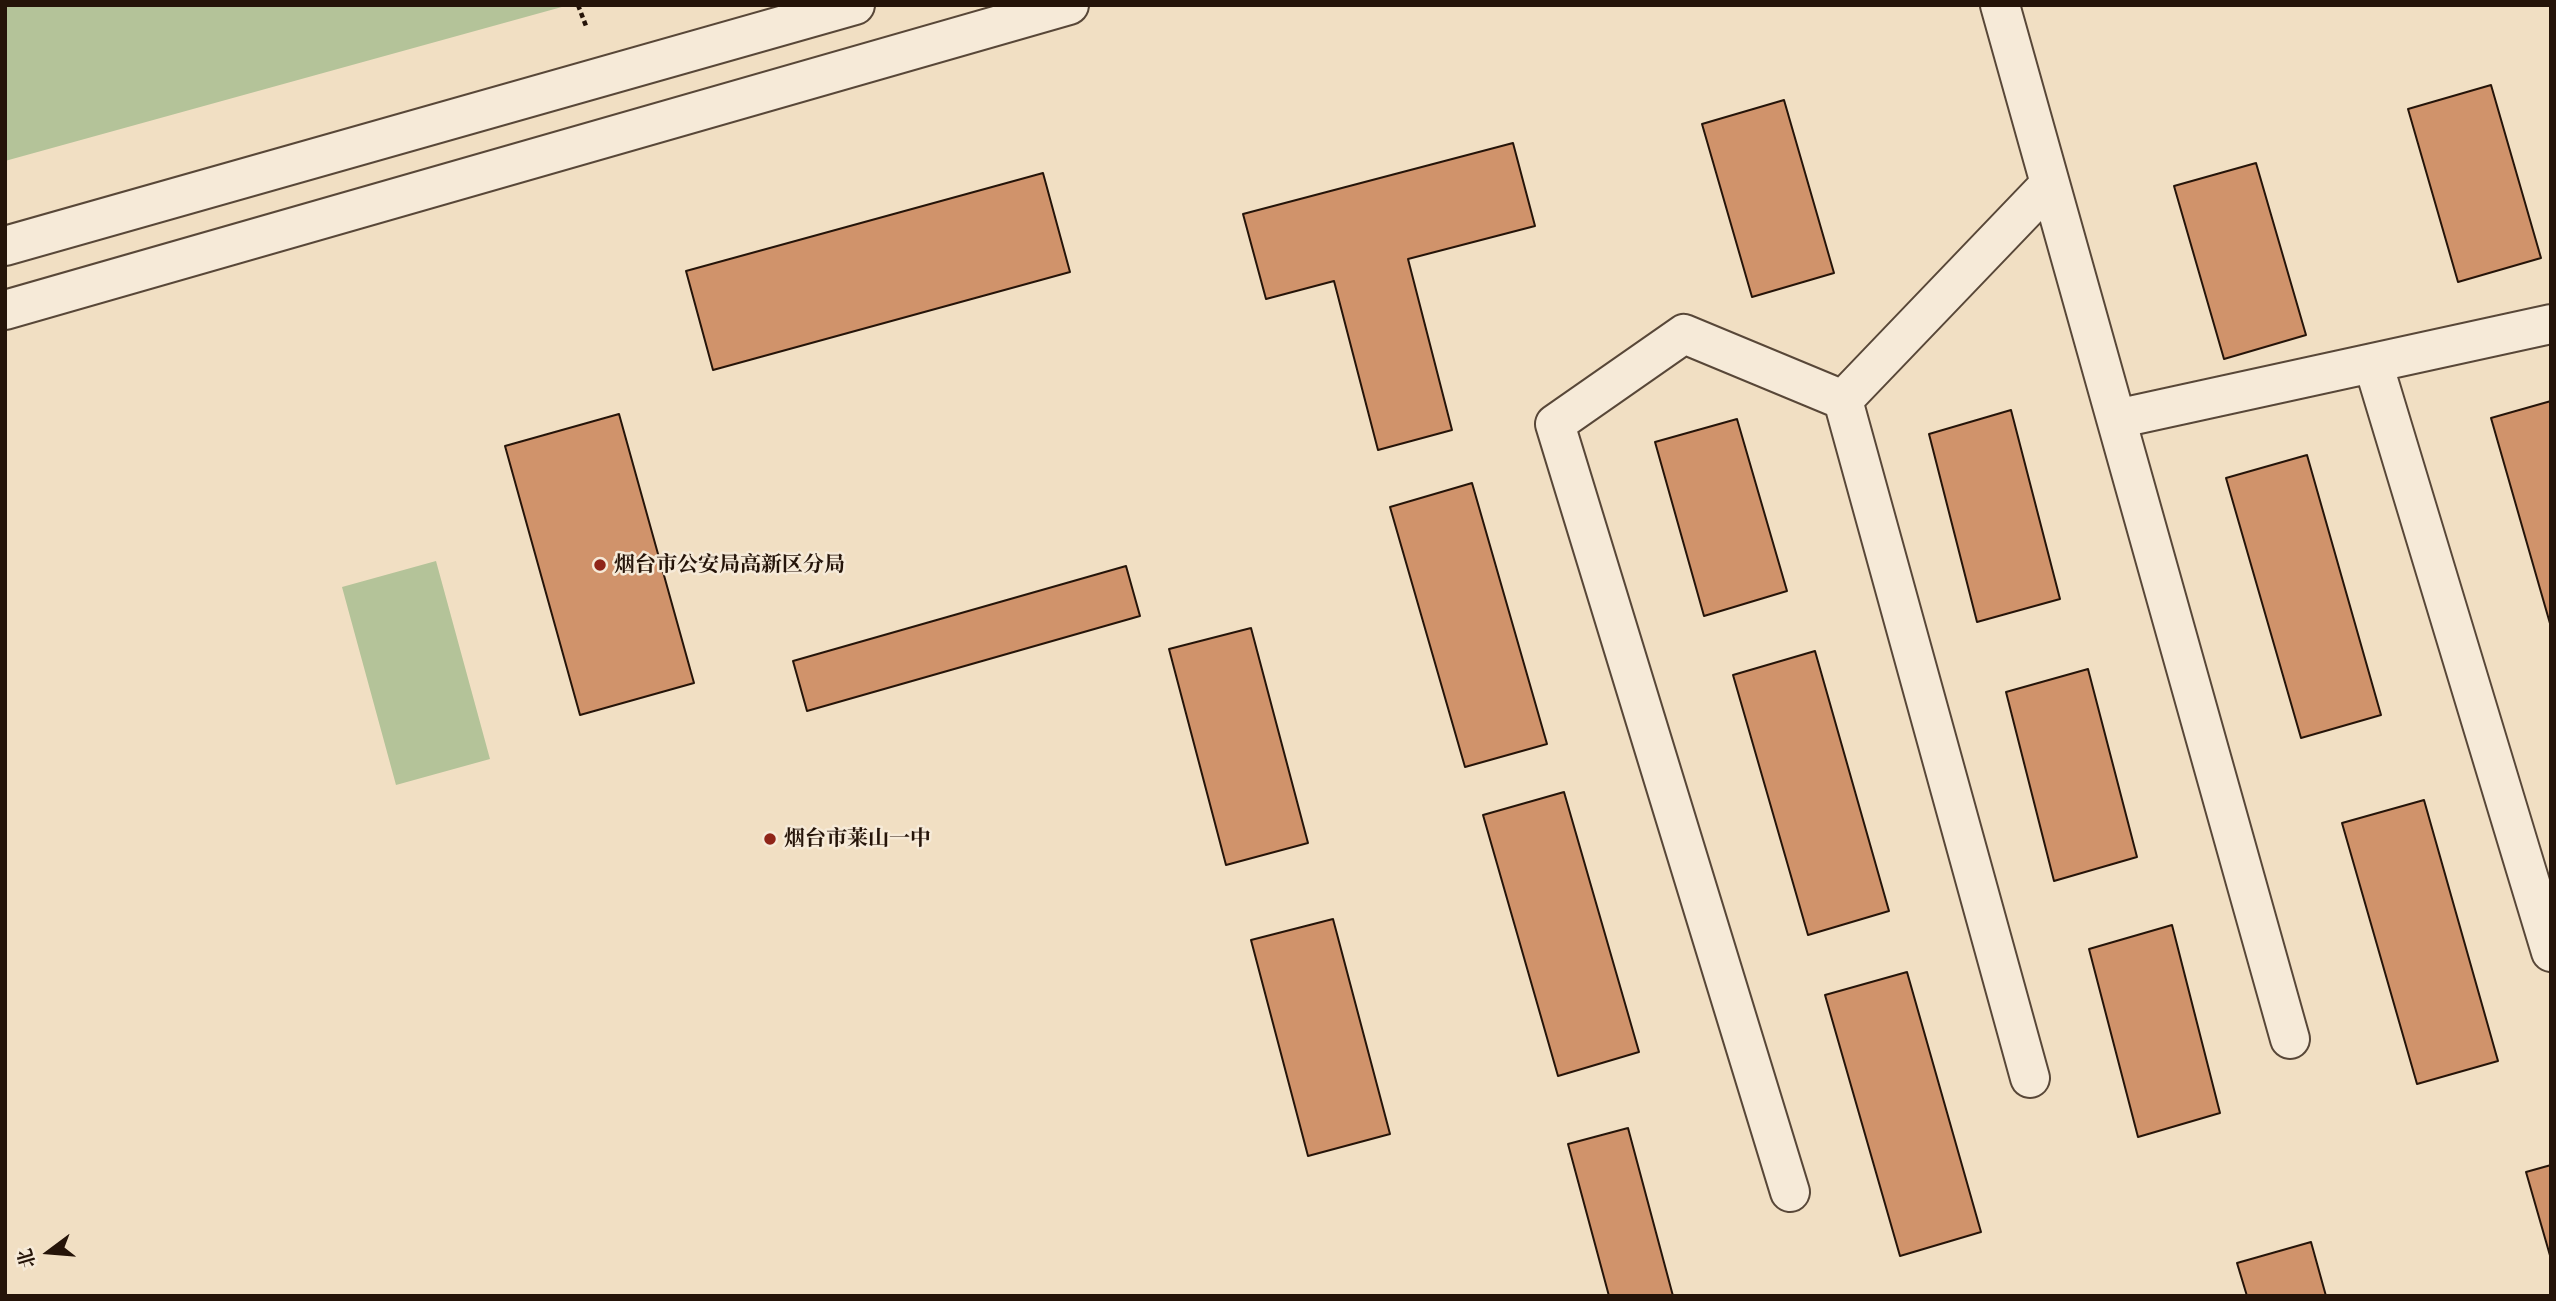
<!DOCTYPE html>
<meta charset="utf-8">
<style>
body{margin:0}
#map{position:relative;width:2556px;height:1301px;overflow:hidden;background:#f1dfc3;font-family:"Old Standard TT","Noto Serif SC",serif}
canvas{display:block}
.frame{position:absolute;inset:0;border:7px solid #251409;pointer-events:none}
.north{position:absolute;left:14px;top:1217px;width:70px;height:70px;-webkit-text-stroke:5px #f6ead8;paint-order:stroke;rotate:254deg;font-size:19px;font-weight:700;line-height:28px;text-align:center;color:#251409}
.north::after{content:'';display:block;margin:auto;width:24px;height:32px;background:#251409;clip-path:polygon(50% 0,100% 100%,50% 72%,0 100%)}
</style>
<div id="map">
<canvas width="2556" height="1301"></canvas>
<div class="frame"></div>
<div class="north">北</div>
</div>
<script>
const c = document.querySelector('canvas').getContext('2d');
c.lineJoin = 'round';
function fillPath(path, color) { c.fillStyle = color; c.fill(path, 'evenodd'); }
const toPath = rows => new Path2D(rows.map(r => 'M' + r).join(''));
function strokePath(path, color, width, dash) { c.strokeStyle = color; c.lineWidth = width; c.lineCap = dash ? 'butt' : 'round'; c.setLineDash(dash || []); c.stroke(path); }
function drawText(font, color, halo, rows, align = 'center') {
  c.font = font + ' "Old Standard TT","Noto Serif SC",serif'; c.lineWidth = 5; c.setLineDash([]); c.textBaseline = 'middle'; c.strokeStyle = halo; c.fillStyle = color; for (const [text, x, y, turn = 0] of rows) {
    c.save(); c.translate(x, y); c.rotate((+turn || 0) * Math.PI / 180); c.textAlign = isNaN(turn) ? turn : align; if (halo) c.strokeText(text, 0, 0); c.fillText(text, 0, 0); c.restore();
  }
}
const green = toPath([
 [5,5,569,5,5,161],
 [436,561,490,759,396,785,342,587]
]);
const building = toPath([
 [2491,85,2541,258,2458,282,2408,109,2491,85],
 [1784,100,1834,273,1752,297,1702,124,1784,100],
 [1513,143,1535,226,1408,259,1452,430,1378,450,1334,281,1266,299,1243,214,1513,143],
 [2256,163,2306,335,2224,359,2174,186,2256,163],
 [1043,173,1070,272,713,370,686,271,1043,173],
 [2551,401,2551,627,2491,418,2551,401],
 [2011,410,2060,599,1977,622,1929,434,2011,410],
 [619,414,694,683,580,715,505,446,619,414],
 [1737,419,1787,591,1704,616,1655,442,1737,419],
 [2307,455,2381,715,2301,738,2226,478,2307,455],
 [1472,483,1547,744,1465,767,1390,507,1472,483],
 [1126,566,1140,616,807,711,793,661,1126,566],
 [1251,628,1308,843,1226,865,1169,649,1251,628],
 [1815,651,1889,911,1808,935,1733,675,1815,651],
 [2088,669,2137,857,2054,881,2006,692,2088,669],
 [1564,792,1639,1052,1558,1076,1483,815,1564,792],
 [2424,800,2498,1061,2417,1084,2342,823,2424,800],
 [1333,919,1390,1134,1308,1156,1251,940,1333,919],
 [2172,925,2220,1113,2138,1137,2089,949,2172,925],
 [1907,972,1981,1232,1900,1256,1825,995,1907,972],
 [1628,1128,1673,1296,1609,1296,1568,1144,1628,1128],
 [2551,1165,2551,1259,2526,1172,2551,1165],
 [2311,1242,2326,1296,2247,1296,2237,1263,2311,1242]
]);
const path = toPath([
 [578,5,586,26]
]);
const minor = toPath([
 [2000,5,2290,1039],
 [2373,363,2551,952],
 [1843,400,2030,1078],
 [2116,419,2551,324],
 [1790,1192,1555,424,1684,334,1843,400,2050,184]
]);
const tertiary = toPath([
 [5,246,855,5],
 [5,310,1069,5]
]);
const markers = [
 [600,565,7,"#8f2418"],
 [770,839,7,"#8f2418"]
];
const poiNames = [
 ["烟台市公安局高新区分局",614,565],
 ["烟台市莱山一中",784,839]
];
fillPath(green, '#b4c399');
fillPath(building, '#d0936b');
strokePath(building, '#251409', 2);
strokePath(minor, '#584738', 42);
strokePath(tertiary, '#584738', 42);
strokePath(path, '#251409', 4.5, [5, 3.5]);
strokePath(minor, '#f6ead8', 38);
strokePath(tertiary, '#f6ead8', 38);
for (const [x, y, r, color] of markers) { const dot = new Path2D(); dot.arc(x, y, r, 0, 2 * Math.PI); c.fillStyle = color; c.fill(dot); strokePath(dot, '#f6ead8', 2.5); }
drawText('bold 21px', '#251409', '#f6ead8', poiNames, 'left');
</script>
